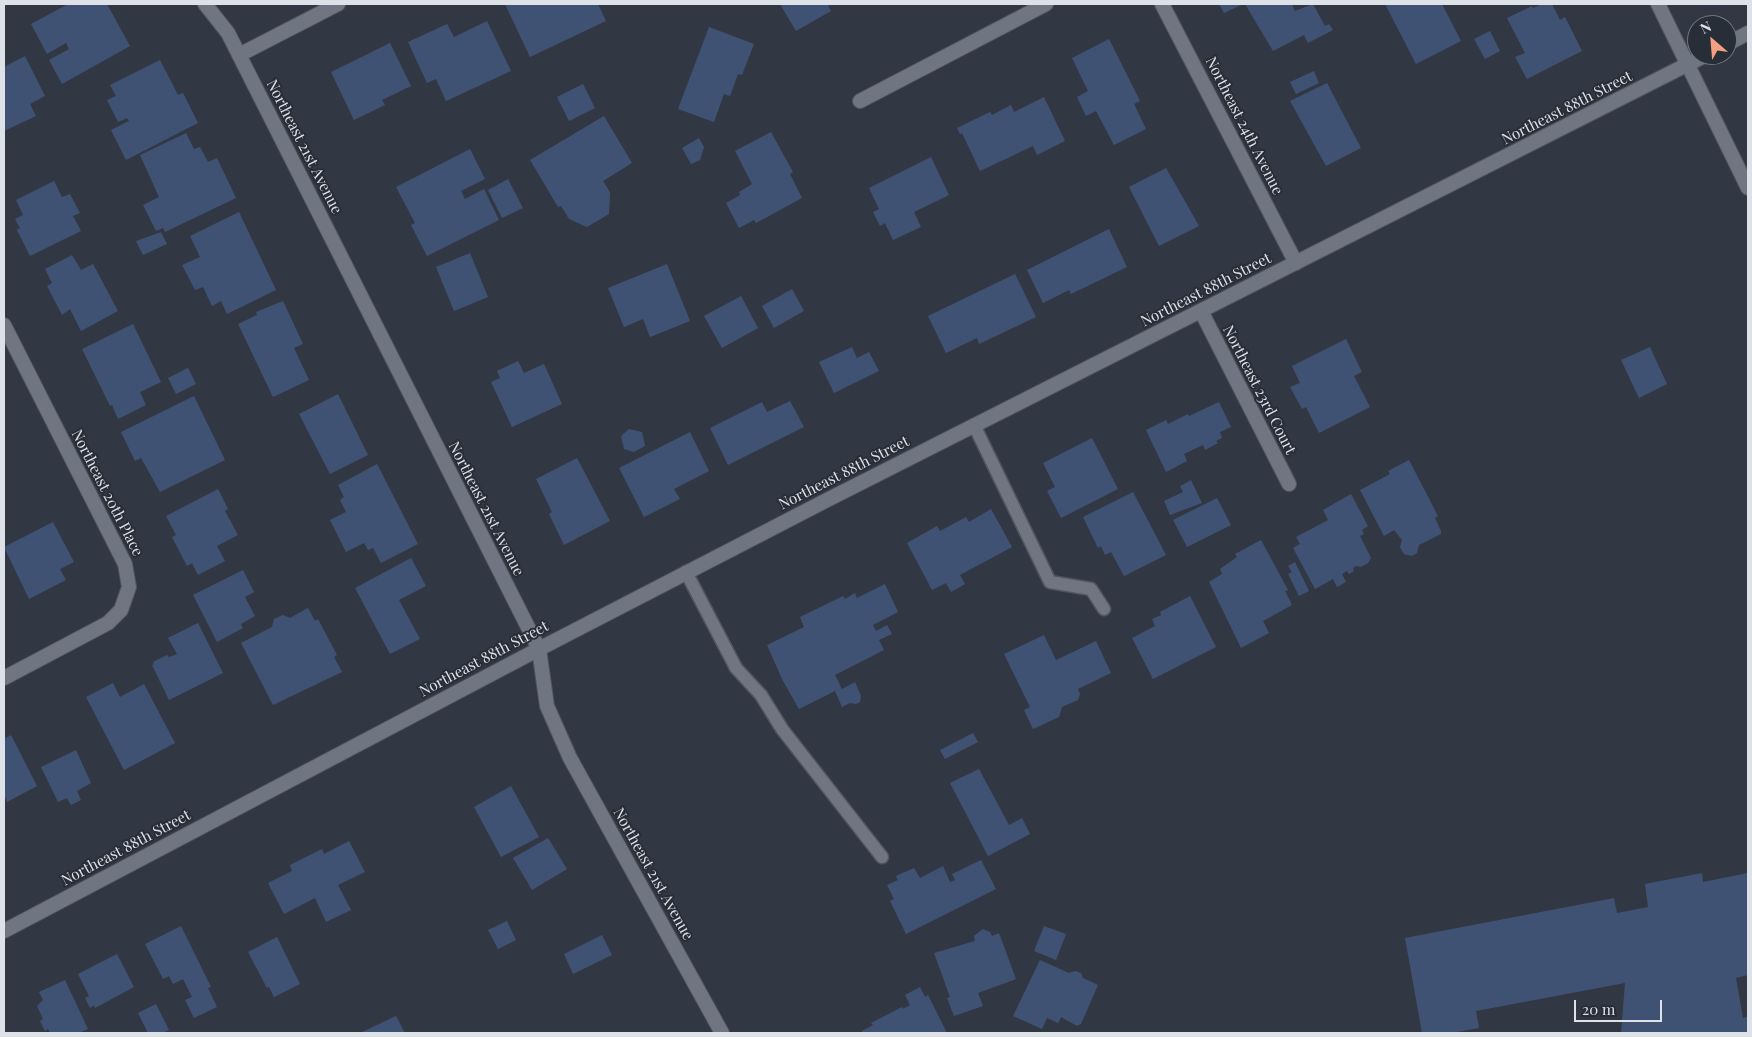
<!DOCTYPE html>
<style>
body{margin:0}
#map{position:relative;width:1752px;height:1037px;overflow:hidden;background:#323843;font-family:"Playfair Display",serif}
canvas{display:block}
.frame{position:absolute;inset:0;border:5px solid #dde1e8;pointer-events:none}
.north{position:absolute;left:1687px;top:15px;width:50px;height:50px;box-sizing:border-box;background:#282e38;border:1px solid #70767e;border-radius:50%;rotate:333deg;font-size:14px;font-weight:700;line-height:20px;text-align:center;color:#dde1e8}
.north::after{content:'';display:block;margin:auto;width:18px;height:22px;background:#f3a081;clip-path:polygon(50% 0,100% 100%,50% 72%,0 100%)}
.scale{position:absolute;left:1574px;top:1000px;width:88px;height:22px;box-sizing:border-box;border:2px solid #dde1e8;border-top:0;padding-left:6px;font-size:15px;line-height:18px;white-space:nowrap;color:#dde1e8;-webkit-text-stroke:4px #282e38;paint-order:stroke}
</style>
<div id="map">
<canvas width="1752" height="1037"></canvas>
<div class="frame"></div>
<div class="north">N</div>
<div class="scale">20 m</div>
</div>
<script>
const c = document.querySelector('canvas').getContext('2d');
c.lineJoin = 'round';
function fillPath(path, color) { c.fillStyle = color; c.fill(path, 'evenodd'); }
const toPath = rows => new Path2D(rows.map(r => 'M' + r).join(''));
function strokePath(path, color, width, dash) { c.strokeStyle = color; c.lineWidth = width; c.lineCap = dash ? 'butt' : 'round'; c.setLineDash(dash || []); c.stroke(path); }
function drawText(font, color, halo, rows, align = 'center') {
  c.font = font + ' "Playfair Display",serif'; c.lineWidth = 4; c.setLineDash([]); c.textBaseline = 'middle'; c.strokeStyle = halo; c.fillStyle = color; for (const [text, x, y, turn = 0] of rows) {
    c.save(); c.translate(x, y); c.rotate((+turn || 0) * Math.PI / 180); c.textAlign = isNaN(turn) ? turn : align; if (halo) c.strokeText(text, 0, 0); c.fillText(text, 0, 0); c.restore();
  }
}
const building = toPath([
 [68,4,107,4,130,46,62,84,49,60,69,49,66,43,47,54,31,24],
 [505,4,598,4,606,21,530,57],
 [780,4,833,4,828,6,831,11,796,31],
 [1219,4,1243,4,1224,13],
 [1245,4,1292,4,1295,11,1313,4,1325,26,1329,24,1333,30,1308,43,1304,35,1273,51],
 [1385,4,1442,4,1461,41,1416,64],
 [1542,4,1552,4,1560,20,1565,17,1582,51,1527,79,1515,57,1525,53,1507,18,1532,6,1533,8],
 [487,21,511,71,446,101,436,79,427,83,408,42,447,24,454,37],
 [709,27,754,44,742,75,738,74,730,96,724,94,714,122,678,109],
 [1490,31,1500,51,1485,59,1474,39],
 [1109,39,1140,101,1134,104,1146,129,1114,145,1096,111,1086,116,1077,97,1088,91,1072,58],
 [390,43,411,86,382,100,385,105,354,120,331,72],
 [25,56,45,96,30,104,36,116,4,131,4,67],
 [160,60,178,95,183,93,198,123,126,160,111,130,129,121,127,118,118,122,107,100,116,96,110,85],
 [1314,71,1319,83,1296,94,1290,82],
 [1327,83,1361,148,1326,166,1290,101],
 [583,84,595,108,569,121,557,97],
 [1044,97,1065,141,1037,155,1033,146,980,171,962,133,960,134,957,128,990,112,992,115,1011,105,1014,112],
 [604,116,632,163,603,181,610,192,609,214,587,227,569,219,561,206,558,207,530,160],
 [771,132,793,172,790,174,802,198,756,223,754,220,739,228,726,203,740,195,739,192,752,184,735,151],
 [186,133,194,149,200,147,208,162,217,158,236,198,165,232,163,228,156,231,143,205,159,197,140,155],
 [699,138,704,147,700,160,691,164,682,148],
 [470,149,485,179,461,191,465,199,484,189,499,220,427,256,411,225,415,223,396,187],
 [931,157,949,195,914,212,921,227,893,240,885,223,880,226,873,212,879,209,869,188],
 [1166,168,1199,226,1159,246,1129,187],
 [508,179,523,208,502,218,488,190],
 [54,181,62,197,70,194,80,213,73,216,81,231,30,256,17,230,20,228,15,219,23,215,16,200],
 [239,212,276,290,227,314,221,301,212,306,203,287,195,290,182,265,200,257,190,236],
 [1109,229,1127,267,1071,294,1069,290,1043,303,1027,270],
 [161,232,167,244,143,255,136,241],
 [470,253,488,297,454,311,436,267],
 [72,255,81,270,93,264,118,311,81,331,70,309,62,315,47,286,52,283,45,269],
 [667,264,690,321,650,337,643,319,624,327,608,288],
 [1015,274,1036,317,979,344,977,338,946,353,928,316],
 [792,289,804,311,774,328,762,306],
 [741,296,758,328,722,348,704,316],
 [283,301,303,344,294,348,309,380,273,397,238,324,257,315,256,312],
 [133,324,161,382,140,392,146,405,118,419,112,405,110,406,82,349],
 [1346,339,1362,372,1354,376,1370,407,1319,433,1306,407,1302,409,1290,387,1300,383,1292,366],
 [852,347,857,358,869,352,879,371,834,393,819,362],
 [1650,347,1667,384,1639,398,1621,360],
 [518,361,524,373,544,364,562,404,512,427,491,382,500,378,497,371],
 [188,368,196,384,176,394,168,378],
 [338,394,368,455,330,474,299,414],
 [194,396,225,460,160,492,141,458,135,461,121,432],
 [790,401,804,427,728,465,710,428,762,402,767,412],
 [1219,402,1231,427,1220,432,1222,438,1216,441,1218,443,1205,450,1203,445,1184,454,1187,461,1166,472,1146,430,1166,420,1168,424,1188,414,1189,416],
 [629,429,642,432,645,446,634,452,624,449,621,436],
 [690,432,709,471,674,489,680,499,644,517,619,468],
 [1092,438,1118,489,1061,518,1047,491,1055,487,1043,463],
 [577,458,610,521,564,545,549,514,552,512,536,479],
 [1409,460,1438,516,1435,518,1441,531,1441,534,1419,545,1417,553,1412,556,1404,554,1400,547,1402,540,1394,530,1384,536,1360,490,1390,474,1388,471],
 [377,464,418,544,381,563,373,548,368,550,364,543,346,552,330,520,346,512,340,500,344,497,338,485],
 [1191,480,1202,503,1170,515,1164,501,1183,492,1180,486],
 [218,489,228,509,225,511,238,535,217,546,225,561,198,575,192,563,187,566,172,537,176,535,166,516],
 [1133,492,1166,555,1124,576,1111,552,1105,555,1101,546,1098,548,1083,517],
 [1351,494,1368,526,1362,530,1364,534,1360,536,1371,558,1368,563,1361,567,1356,566,1353,568,1354,571,1349,574,1347,571,1342,574,1346,582,1337,587,1333,579,1315,589,1293,548,1300,544,1296,537,1328,520,1323,510],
 [1217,498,1231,525,1187,547,1173,520],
 [991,509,1012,547,960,575,965,584,951,592,946,583,932,590,907,543,937,526,940,531,966,517,969,522],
 [53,522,74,562,60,569,66,580,29,599,4,547],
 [1261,540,1288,590,1285,591,1292,605,1263,621,1269,633,1241,648,1209,582,1222,574,1220,569,1237,557,1235,554],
 [411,558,426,586,399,600,420,639,390,654,355,588],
 [1295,562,1309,591,1299,596,1288,574,1292,572,1288,566],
 [243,570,254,592,245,597,255,616,241,624,243,628,217,642,193,595],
 [885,584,898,612,873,625,876,631,887,625,892,634,879,640,884,650,835,675,842,689,855,682,861,696,860,702,856,704,850,703,842,707,835,691,799,709,782,679,767,645,804,627,800,617,843,596,845,599,855,593,857,598],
 [1190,596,1216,647,1153,679,1132,638,1155,626,1152,619,1161,615,1160,612],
 [308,608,315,621,318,619,337,655,334,657,342,672,273,705,241,643,272,627,274,619,283,615,290,618],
 [198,623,223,673,169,700,152,665,154,664,153,662,167,655,169,657,177,654,168,638],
 [1044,635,1056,660,1096,641,1111,673,1078,689,1080,694,1078,700,1062,707,1059,717,1033,729,1024,710,1030,707,1004,654],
 [113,683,120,697,144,684,175,743,124,770,86,697],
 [973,733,978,742,945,759,940,750],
 [11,735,37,786,7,802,4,794,4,739],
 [76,750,91,783,77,791,81,800,71,805,67,798,58,802,41,767],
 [979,769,1009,825,1022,818,1030,834,988,856,950,783],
 [511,786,539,837,501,857,474,807],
 [548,838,567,869,532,890,513,858],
 [349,841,365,872,338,885,351,910,326,922,315,898,284,914,268,883,292,871,290,865,322,849,324,854],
 [981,860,996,889,906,934,890,901,894,899,887,885,898,880,896,876,914,868,920,878,943,866,950,882,955,880,952,874],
 [1702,873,1703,882,1748,873,1748,975,1736,978,1743,1018,1748,1017,1748,1033,1621,1033,1625,983,1476,1011,1479,1028,1451,1033,1422,1033,1405,938,1614,898,1617,913,1648,907,1645,884],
 [507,921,516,940,498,949,488,930],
 [181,926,211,987,208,988,217,1007,194,1018,185,1000,192,997,183,979,173,984,169,976,163,979,145,944],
 [1044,926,1066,934,1056,960,1034,951],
 [983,929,990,932,992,936,999,933,1016,979,978,993,983,1006,954,1016,947,998,950,997,934,953,975,941,974,936],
 [602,935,612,955,573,974,564,954],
 [277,937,300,984,274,997,269,987,267,988,248,952],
 [117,954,134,987,95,1008,94,1005,90,1008,85,998,89,996,78,974],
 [1040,960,1069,973,1075,971,1081,973,1083,978,1098,985,1081,1024,1077,1026,1061,1017,1058,1023,1047,1018,1042,1029,1013,1016],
 [65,980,88,1029,78,1033,50,1033,48,1029,45,1031,40,1021,43,1019,37,1006,43,1000,39,992],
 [920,987,925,997,928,995,947,1033,863,1033,862,1031,873,1025,871,1023,902,1007,903,1009,910,1005,905,995],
 [156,1004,169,1030,162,1033,148,1033,138,1013],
 [396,1016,405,1033,360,1033]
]);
const service = toPath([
 [974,425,1050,582,1091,589,1104,609],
 [686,572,736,668,761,695,782,729,882,857]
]);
const minor = toPath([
 [205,4,228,33,539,649,547,706,570,758,722,1033],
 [1162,4,1296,263],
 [239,55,338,4],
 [860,101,1046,4],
 [1201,311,1289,484],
 [4,325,125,564,129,587,121,610,108,623,4,678]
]);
const tertiary = toPath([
 [1658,4,1748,188],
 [1727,44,1748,33],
 [4,931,539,649,827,500,1706,55]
]);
const streetNames = [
 ["Northeast 88th Street",1567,108,-27],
 ["Northeast 24th Avenue",1244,126,63],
 ["Northeast 21st Avenue",304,147,63],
 ["Northeast 88th Street",1206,290,-27],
 ["Northeast 23rd Court",1259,390,63],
 ["Northeast 88th Street",844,473,-27],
 ["Northeast 20th Place",107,493,63],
 ["Northeast 21st Avenue",486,509,63],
 ["Northeast 88th Street",484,659,-28],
 ["Northeast 88th Street",126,848,-28],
 ["Northeast 21st Avenue",653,874,61]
];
fillPath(building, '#405273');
strokePath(service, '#51555e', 15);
strokePath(minor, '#51555e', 16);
strokePath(tertiary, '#51555e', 16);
strokePath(service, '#6f7682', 12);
strokePath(minor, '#6f7682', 14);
strokePath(tertiary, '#6f7682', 14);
drawText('15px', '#dde1e8', '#282e38', streetNames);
</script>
